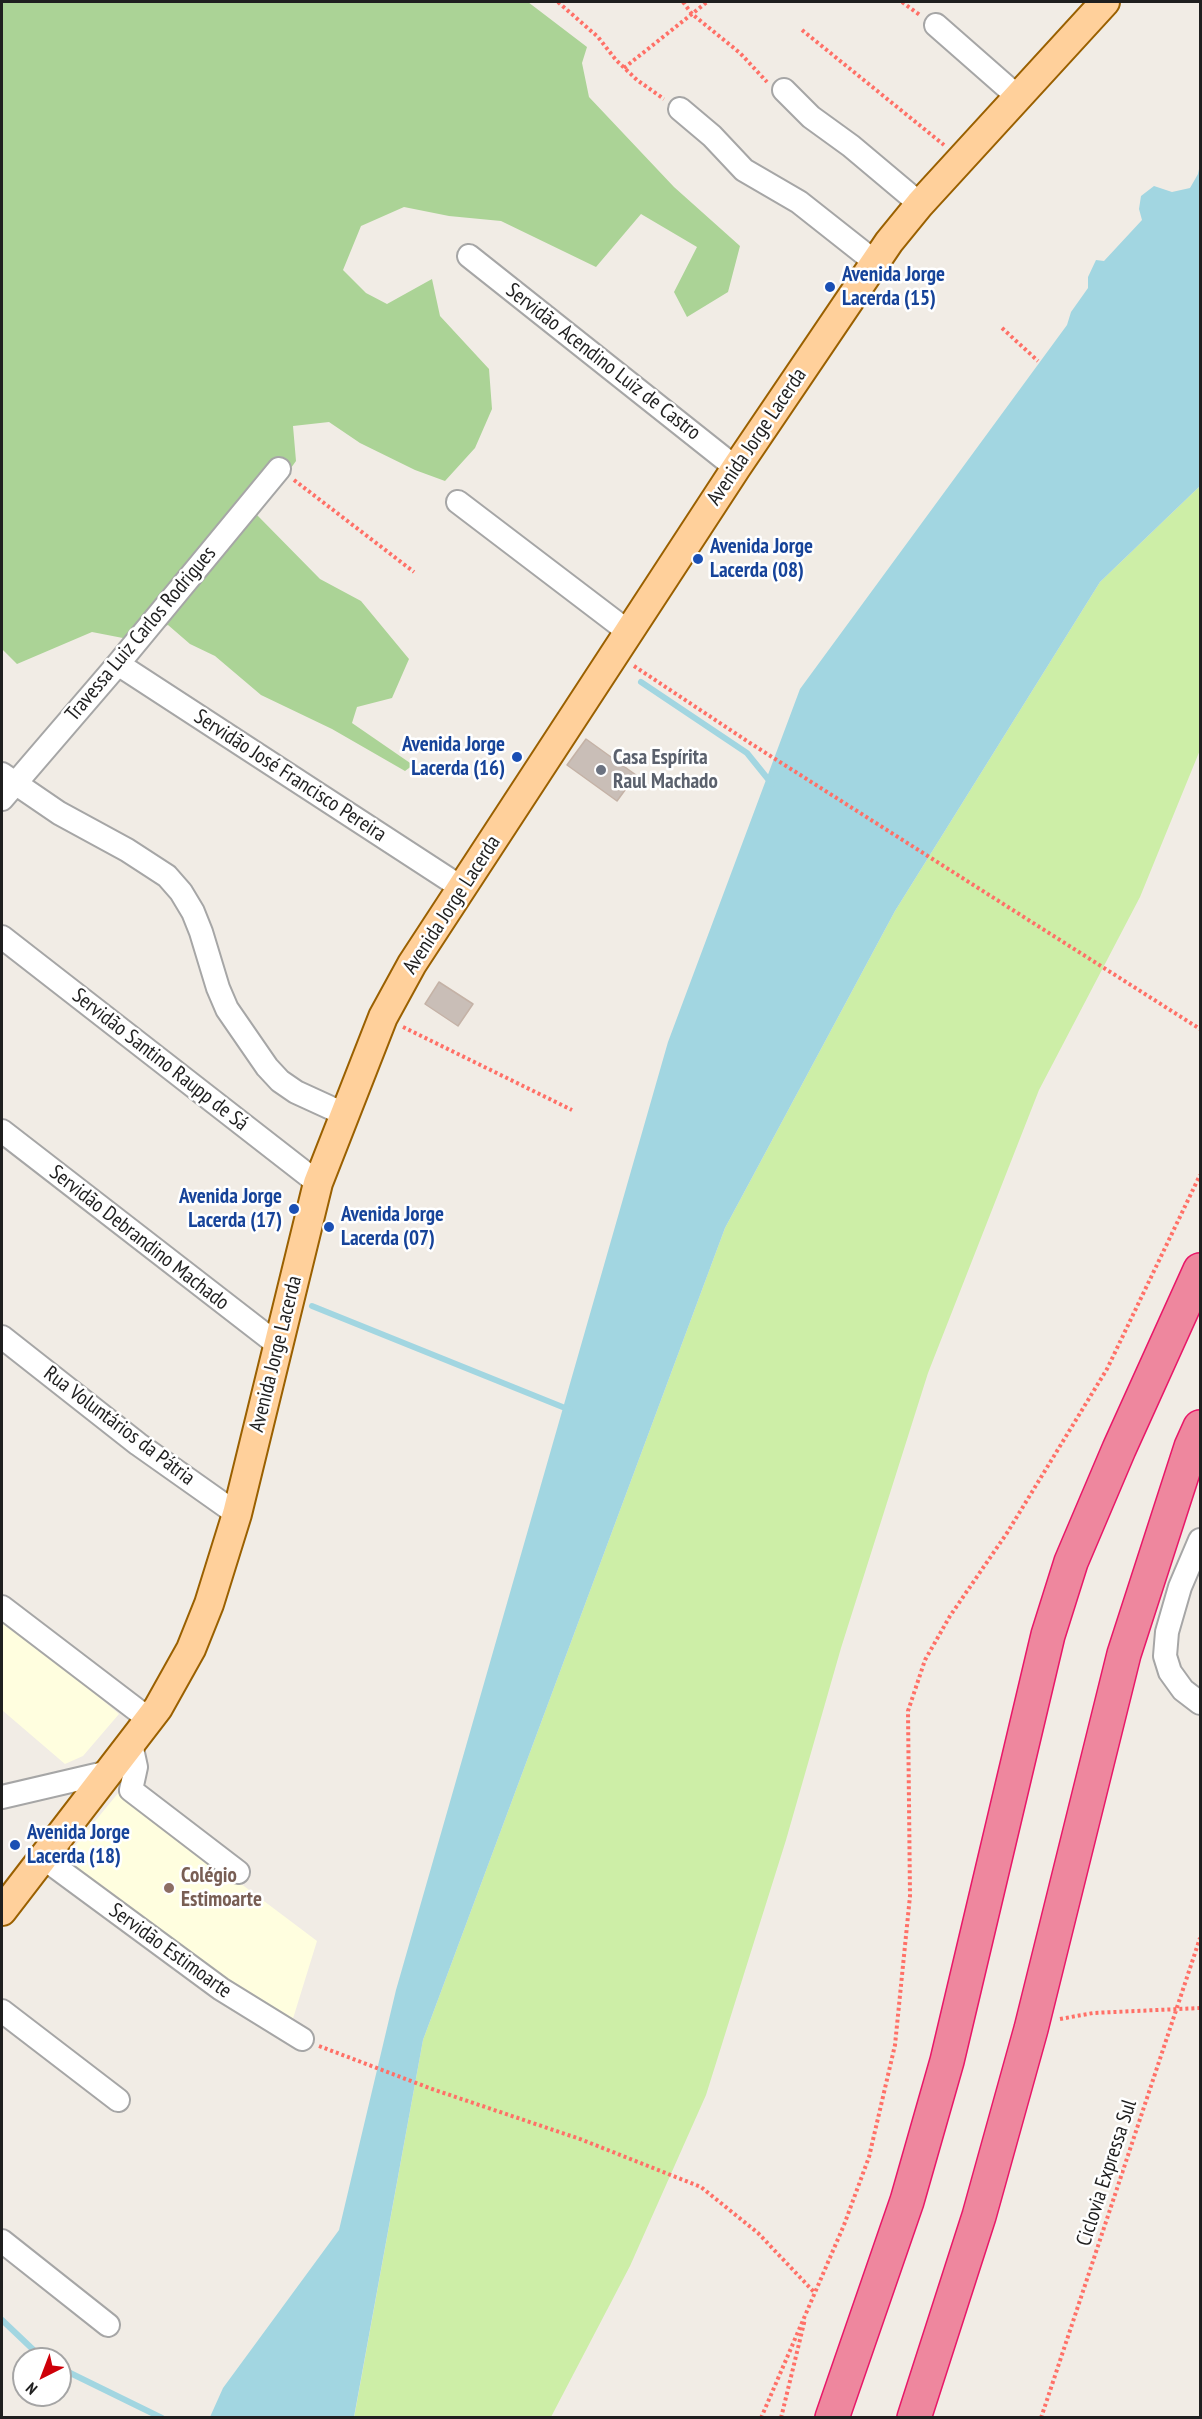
<!DOCTYPE html>
<meta charset="utf-8">
<style>
body{margin:0}
#map{position:relative;width:1202px;height:2419px;overflow:hidden;background:#f1ece5;font-family:"PT Sans Narrow",sans-serif}
canvas{display:block}
.frame{position:absolute;inset:0;border:3px solid #1f1f1f;pointer-events:none}
.north{position:absolute;left:12px;top:2347px;width:60px;height:60px;box-sizing:border-box;background:#fff;border:2px solid #a5a5a5;border-radius:50%;rotate:222deg;font-size:16px;font-weight:700;line-height:24px;text-align:center;color:#1f1f1f}
.north::after{content:'';display:block;margin:auto;width:21px;height:27px;background:#ce0009;clip-path:polygon(50% 0,100% 100%,50% 72%,0 100%)}
</style>
<div id="map">
<canvas width="1202" height="2419"></canvas>
<div class="frame"></div>
<div class="north">N</div>
</div>
<script>
const c = document.querySelector('canvas').getContext('2d');
c.lineJoin = 'round';
function fillPath(path, color) { c.fillStyle = color; c.fill(path, 'evenodd'); }
const toPath = rows => new Path2D(rows.map(r => 'M' + r).join(''));
function strokePath(path, color, width, dash) { c.strokeStyle = color; c.lineWidth = width; c.lineCap = dash ? 'butt' : 'round'; c.setLineDash(dash || []); c.stroke(path); }
function drawText(font, color, halo, rows, align = 'center') {
  c.font = font + ' "PT Sans Narrow",sans-serif'; c.lineWidth = 5; c.setLineDash([]); c.textBaseline = 'middle'; c.strokeStyle = halo; c.fillStyle = color; for (const [text, x, y, turn = 0] of rows) {
    c.save(); c.translate(x, y); c.rotate((+turn || 0) * Math.PI / 180); c.textAlign = isNaN(turn) ? turn : align; if (halo) c.strokeText(text, 0, 0); c.fillText(text, 0, 0); c.restore();
  }
}
const education = toPath([
 [6,1619,119,1714,83,1756,65,1764,2,1710,2,1624],
 [119,1792,317,1941,291,2025,59,1865]
]);
const grass = toPath([
 [1200,486,1200,750,1140,897,1039,1090,928,1373,841,1648,786,1840,706,2095,630,2266,551,2417,354,2418,423,2040,725,1228,895,911,1100,582]
]);
const forest = toPath([
 [2,2,528,2,587,47,582,63,589,97,674,187,740,246,728,292,687,317,674,292,697,247,641,214,596,267,501,221,449,216,404,207,361,226,343,270,366,293,387,304,432,279,440,316,489,369,492,409,475,448,445,481,415,470,360,443,329,422,293,426,296,461,257,515,320,579,361,601,409,659,392,698,357,707,352,723,413,765,405,771,332,729,261,695,215,656,190,644,168,625,128,639,92,632,17,664,2,649]
]);
const water = toPath([
 [1200,164,1200,486,1100,582,895,911,725,1228,423,2040,354,2417,210,2417,223,2388,339,2230,396,1990,668,1042,800,689,1067,325,1071,312,1088,288,1088,277,1096,260,1104,261,1142,220,1139,209,1141,196,1154,186,1172,192,1190,188,1198,174]
]);
const stream = toPath([
 [641,682,747,753,772,784],
 [312,1306,570,1410],
 [2,2320,43,2359],
 [60,2368,162,2418]
]);
const building = toPath([
 [586,739,636,775,617,801,567,765,586,739],
 [439,982,473,1004,458,1026,425,1004,439,982]
]);
const path = toPath([
 [558,2,598,37,616,60,637,80,664,99],
 [683,2,692,14,740,53,767,82],
 [902,2,920,15],
 [802,30,944,145],
 [624,68,707,2],
 [1002,328,1038,361],
 [294,480,414,572],
 [634,666,750,743,1200,1029],
 [403,1027,572,1110],
 [1060,2019,1093,2013,1200,2008],
 [319,2046,432,2089,580,2139,701,2187,758,2233,814,2292],
 [761,2418,844,2225,869,2157,895,2045,910,1896,908,1711,925,1660,950,1616,1007,1533,1107,1369,1200,1175],
 [781,2418,805,2319],
 [1041,2418,1200,1938]
]);
const minor = toPath([
 [936,25,1018,97],
 [784,90,811,117,851,146,920,204],
 [680,109,712,136,744,170,799,202,875,262],
 [469,256,736,468],
 [458,502,630,633],
 [118,664,462,888],
 [2,774,59,813,127,850,167,876,181,892,193,912,201,932,218,988,227,1009,267,1067,280,1081,296,1092,344,1114],
 [2,799,118,664,279,469],
 [2,937,318,1183],
 [2,1131,277,1344],
 [2,1337,138,1444,237,1514],
 [1200,1540,1180,1587,1167,1632,1165,1656,1170,1672,1183,1690,1200,1703],
 [2,1607,150,1720],
 [131,1744,136,1767,131,1790,238,1872],
 [2,1797,109,1772],
 [42,1857,221,1989,302,2039],
 [2,2011,118,2100],
 [2,2241,108,2325]
]);
const major = toPath([
 [2,1911,158,1708,191,1649,209,1604,237,1514,318,1183,383,1017,412,964,736,468,889,242,920,204,1105,2]
]);
const highway = toPath([
 [832,2418,907,2201,947,2061,1048,1635,1071,1562,1119,1449,1200,1270],
 [914,2418,979,2216,1031,2029,1124,1654,1191,1447,1200,1427]
]);
const markers = [
 [830,287,6,"#1a4fb4"],
 [698,559,6,"#1a4fb4"],
 [517,757,6,"#1a4fb4"],
 [601,770,6,"#6b7280"],
 [294,1209,6,"#1a4fb4"],
 [329,1227,6,"#1a4fb4"],
 [15,1845,6,"#1a4fb4"],
 [169,1888,6,"#8d6e63"]
];
const transitNames = [
 ["Avenida Jorge",842,275],
 ["Lacerda (15)",842,299],
 ["Avenida Jorge",710,547],
 ["Lacerda (08)",710,571],
 ["Avenida Jorge",505,745,"right"],
 ["Lacerda (16)",505,769,"right"],
 ["Avenida Jorge",282,1197,"right"],
 ["Lacerda (17)",282,1221,"right"],
 ["Avenida Jorge",341,1215],
 ["Lacerda (07)",341,1239],
 ["Avenida Jorge",27,1833],
 ["Lacerda (18)",27,1857]
];
const streetNames = [
 ["Servidão Acendino Luiz de Castro",603,362,38],
 ["Avenida Jorge Lacerda",757,437,-56],
 ["Travessa Luiz Carlos Rodrigues",141,634,-50],
 ["Servidão José Francisco Pereira",290,776,33],
 ["Avenida Jorge Lacerda",452,905,-57],
 ["Servidão Santino Raupp de Sá",160,1060,38],
 ["Servidão Debrandino Machado",139,1238,38],
 ["Avenida Jorge Lacerda",276,1354,-76],
 ["Rua Voluntários da Pátria",119,1426,37],
 ["Servidão Estimoarte",170,1951,36],
 ["Ciclovia Expressa Sul",1107,2173,-72]
];
const worshipNames = [
 ["Casa Espírita",613,758],
 ["Raul Machado",613,782]
];
const educationNames = [
 ["Colégio",181,1876],
 ["Estimoarte",181,1900]
];
fillPath(education, '#fffedf');
fillPath(grass, '#cdeea7');
fillPath(forest, '#abd396');
fillPath(water, '#a2d6e1');
strokePath(stream, '#a2d6e1', 6);
fillPath(building, '#c9beb7');
strokePath(building, '#c4b2a6', 1.5);
strokePath(minor, '#a6a6a6', 26);
strokePath(major, '#9a6000', 32);
strokePath(highway, '#e81868', 36);
strokePath(path, '#ff7067', 4, [3, 3]);
strokePath(minor, '#fff', 22);
strokePath(major, '#ffd09b', 28);
strokePath(highway, '#ee879e', 33);
for (const [x, y, r, color] of markers) { const dot = new Path2D(); dot.arc(x, y, r, 0, 2 * Math.PI); c.fillStyle = color; c.fill(dot); strokePath(dot, '#fff', 2); }
drawText('bold 21px', '#164399', '#fff', transitNames, 'left');
drawText('21px', '#1f1f1f', '#fff', streetNames);
drawText('bold 21px', '#5b616d', '#fff', worshipNames, 'left');
drawText('bold 21px', '#785e54', '#fff', educationNames, 'left');
</script>
